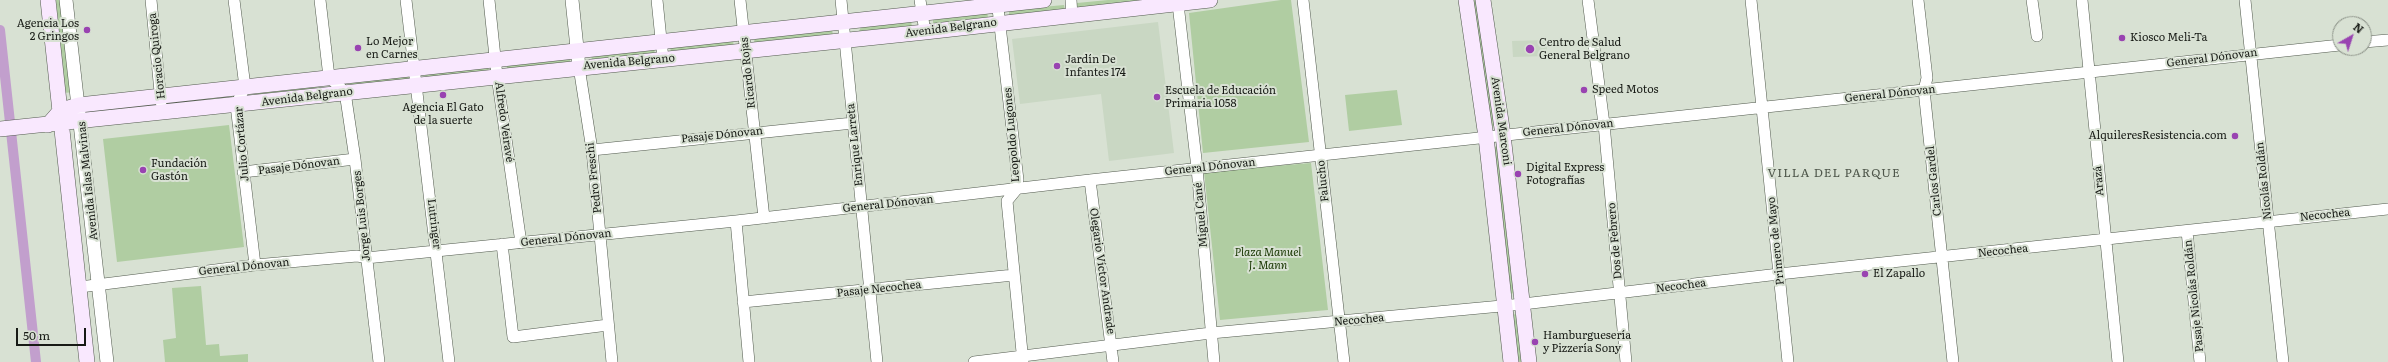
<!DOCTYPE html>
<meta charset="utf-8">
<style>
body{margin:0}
#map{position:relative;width:2388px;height:362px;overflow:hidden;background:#d8e1d3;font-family:Literata,serif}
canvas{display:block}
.north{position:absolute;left:2332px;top:16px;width:40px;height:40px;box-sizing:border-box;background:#d8e1d3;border:1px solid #8b9187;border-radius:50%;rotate:39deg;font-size:11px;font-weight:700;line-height:16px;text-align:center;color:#171a15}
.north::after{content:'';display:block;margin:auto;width:14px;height:18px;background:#9943b1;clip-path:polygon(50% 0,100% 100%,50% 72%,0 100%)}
.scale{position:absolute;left:16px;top:328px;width:70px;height:18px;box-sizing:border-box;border:2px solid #171a15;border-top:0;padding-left:5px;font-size:12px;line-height:14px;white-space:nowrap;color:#171a15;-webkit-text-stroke:3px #d8e1d3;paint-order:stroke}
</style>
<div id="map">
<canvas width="2388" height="362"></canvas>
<div class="north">N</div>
<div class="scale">50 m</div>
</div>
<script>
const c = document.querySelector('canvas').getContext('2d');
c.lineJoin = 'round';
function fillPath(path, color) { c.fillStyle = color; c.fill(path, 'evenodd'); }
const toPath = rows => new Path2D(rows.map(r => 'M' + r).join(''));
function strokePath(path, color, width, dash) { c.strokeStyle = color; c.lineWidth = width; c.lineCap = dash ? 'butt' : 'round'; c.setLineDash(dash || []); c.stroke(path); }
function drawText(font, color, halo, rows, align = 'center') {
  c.font = font + ' Literata,serif'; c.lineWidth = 4; c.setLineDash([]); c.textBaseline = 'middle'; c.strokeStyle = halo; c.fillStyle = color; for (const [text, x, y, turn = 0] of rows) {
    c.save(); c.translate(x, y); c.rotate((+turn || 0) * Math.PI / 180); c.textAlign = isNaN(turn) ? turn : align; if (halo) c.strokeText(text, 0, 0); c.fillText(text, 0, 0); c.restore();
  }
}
const built = toPath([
 [1158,22,1174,153,1109,161,1101,94,1020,104,1012,39],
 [1547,40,1547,56,1513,57,1512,41]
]);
const green = toPath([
 [56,0,60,0,72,92,65,93],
 [1108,0,1141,0,1142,5,1078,11,1077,3],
 [1281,0,1291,0,1309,142,1203,153,1189,13],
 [1472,0,1481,0,1498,125,1489,126],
 [1064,5,1065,11,1009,16,1009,10],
 [987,11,988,18,933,24,933,19],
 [911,21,912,27,859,31,861,27],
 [832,29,833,36,756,44,754,42,755,38],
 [733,40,734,47,671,53,670,46],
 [654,48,655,55,592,61,591,54],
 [570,58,570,65,507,71,507,64],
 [488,67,489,73,426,80,425,73],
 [409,75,410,82,351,88,350,81],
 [316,83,317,90,254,96,253,90],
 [1397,90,1402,125,1349,131,1345,95],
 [232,94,232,101,170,107,169,100],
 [229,125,244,247,117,262,103,139],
 [1500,146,1516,293,1508,294,1493,147],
 [1311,163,1328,310,1220,320,1204,172],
 [201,286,206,345,219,344,220,356,248,354,248,362,165,362,163,340,176,338,172,288],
 [1518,314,1524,362,1516,362,1510,315]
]);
const canal = toPath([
 [0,30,36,362]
]);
const minor = toPath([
 [151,0,161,102],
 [234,0,245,87,236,105,255,265],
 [320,0,329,77,345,92,355,159,379,362],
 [406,0,449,362],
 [489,0,497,76,521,243],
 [657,0,663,59],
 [740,0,764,218],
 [841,0,877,362],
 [920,0,925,32],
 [997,0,1018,180,1016,190,1007,201,1023,362],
 [1071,0,1072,16],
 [1172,0,1178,4,1197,168,1214,362],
 [1303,0,1344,362],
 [1588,0,1604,124,1626,362],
 [1751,0,1788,362],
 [1918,0,1927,78,1924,90,1953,362],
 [2032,0,2037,36],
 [2082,0,2118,362],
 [2245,0,2283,362],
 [2364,42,2388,40],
 [579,67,592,150,612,362],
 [592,150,853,123],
 [243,172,355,159],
 [1090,180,1113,362],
 [736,221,749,362],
 [2187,231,2200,362],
 [502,244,513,337,608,325],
 [80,287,255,265,357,256,366,258,736,221,1090,180,2340,45],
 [743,302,1014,275],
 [974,362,1211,333,1523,304,1779,274,2388,209]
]);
const tertiary = toPath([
 [66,0,107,362],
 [572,0,579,67]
]);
const secondary = toPath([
 [48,0,87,362],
 [1466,0,1486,137,1511,362],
 [1483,0,1503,135,1529,362],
 [48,125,61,110,79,105,1044,0],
 [0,129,925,32,1210,0]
]);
const markers = [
 [87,30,4,"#9943b1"],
 [2122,38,4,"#9943b1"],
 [358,48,4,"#9943b1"],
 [1530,49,5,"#9943b1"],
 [1057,66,4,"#9943b1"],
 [1584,90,4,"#9943b1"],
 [443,95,4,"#9943b1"],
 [1157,97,4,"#9943b1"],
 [2235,136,4,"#9943b1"],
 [143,170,4,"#9943b1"],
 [1518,174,4,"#9943b1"],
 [1865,274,4,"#9943b1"],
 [1535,342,4,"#9943b1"]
];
const poiNames = [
 ["Agencia Los",79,24,"right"],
 ["2 Gringos",79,37,"right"],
 ["Kiosco Meli-Ta",2130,38],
 ["Lo Mejor",366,42],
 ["en Carnes",366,55],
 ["Centro de Salud",1539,43],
 ["General Belgrano",1539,56],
 ["Jardín De",1065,60],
 ["Infantes 174",1065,73],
 ["Speed Motos",1592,90],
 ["Escuela de Educación",1165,91],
 ["Primaria 1058",1165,104],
 ["Agencia El Gato",443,108,"center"],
 ["de la suerte",443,121,"center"],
 ["AlquileresResistencia.com",2227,136,"right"],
 ["Fundación",151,164],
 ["Gastón",151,177],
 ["Digital Express",1526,168],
 ["Fotografías",1526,181],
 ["El Zapallo",1873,274],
 ["Hamburguesería",1543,336],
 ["y Pizzería Sony",1543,349]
];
const streetNames = [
 ["Avenida Belgrano",951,28,-7],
 ["Horacio Quiroga",157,56,-96],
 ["General Dónovan",2212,58,-7],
 ["Avenida Belgrano",629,62,-5],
 ["Ricardo Rojas",748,73,-96],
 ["General Dónovan",1890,94,-6],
 ["Avenida Belgrano",307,97,-7],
 ["Avenida Marconi",1501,121,82],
 ["Alfredo Veiravé",504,122,82],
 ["General Dónovan",1568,128,-6],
 ["Pasaje Dónovan",722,135,-6],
 ["Leopoldo Lugones",1012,135,-95],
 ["Julio Cortázar",242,144,-95],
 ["Enrique Larreta",855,145,-96],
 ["Pasaje Dónovan",299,166,-7],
 ["General Dónovan",1210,167,-6],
 ["Pedro Freschi",594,178,-96],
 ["Avenida Islas Malvinas",88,181,-96],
 ["Falucho",1323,181,-96],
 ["Carlos Gardel",1934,181,-96],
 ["Arazá",2099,181,-95],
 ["Nicolás Roldán",2264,181,-96],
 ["General Dónovan",888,204,-6],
 ["Miguel Cané",1201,215,-95],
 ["Necochea",2325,215,-6],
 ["Jorge Luis Borges",362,216,-96],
 ["Lutringer",434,224,83],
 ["General Dónovan",566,238,-6],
 ["Dos de Febrero",1615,241,-95],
 ["Primero de Mayo",1776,241,-96],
 ["Necochea",2003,251,-6],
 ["General Dónovan",244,267,-6],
 ["Olegario Víctor Andrade",1102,271,82],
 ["Necochea",1681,286,-7],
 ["Pasaje Necochea",879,289,-6],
 ["Pasaje Nicolás Roldán",2194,296,-96],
 ["Necochea",1359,320,-5]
];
const parkNames = [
 ["Plaza Manuel",1268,253],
 ["J. Mann",1268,266]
];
const neighbourhoodNames = [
 ["VILLA DEL PARQUE",1834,173]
];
fillPath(built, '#c9d7c3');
fillPath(green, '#b0cda2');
strokePath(canal, '#c29fcd', 10);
strokePath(minor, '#525a4e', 12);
strokePath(tertiary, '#525a4e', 14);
strokePath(secondary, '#525a4e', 16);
strokePath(minor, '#fff', 11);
strokePath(tertiary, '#fff', 13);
strokePath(secondary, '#f9e8fe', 15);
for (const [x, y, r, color] of markers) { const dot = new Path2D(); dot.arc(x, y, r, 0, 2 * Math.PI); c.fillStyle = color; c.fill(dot); strokePath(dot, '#d8e1d3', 1.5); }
drawText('11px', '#171a15', '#d8e1d3', poiNames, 'left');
drawText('11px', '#171a15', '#d8e1d3', streetNames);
drawText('italic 11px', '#193702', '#d8e1d3', parkNames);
c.letterSpacing = '1px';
drawText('12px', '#4f574b', '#d8e1d3', neighbourhoodNames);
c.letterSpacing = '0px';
</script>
